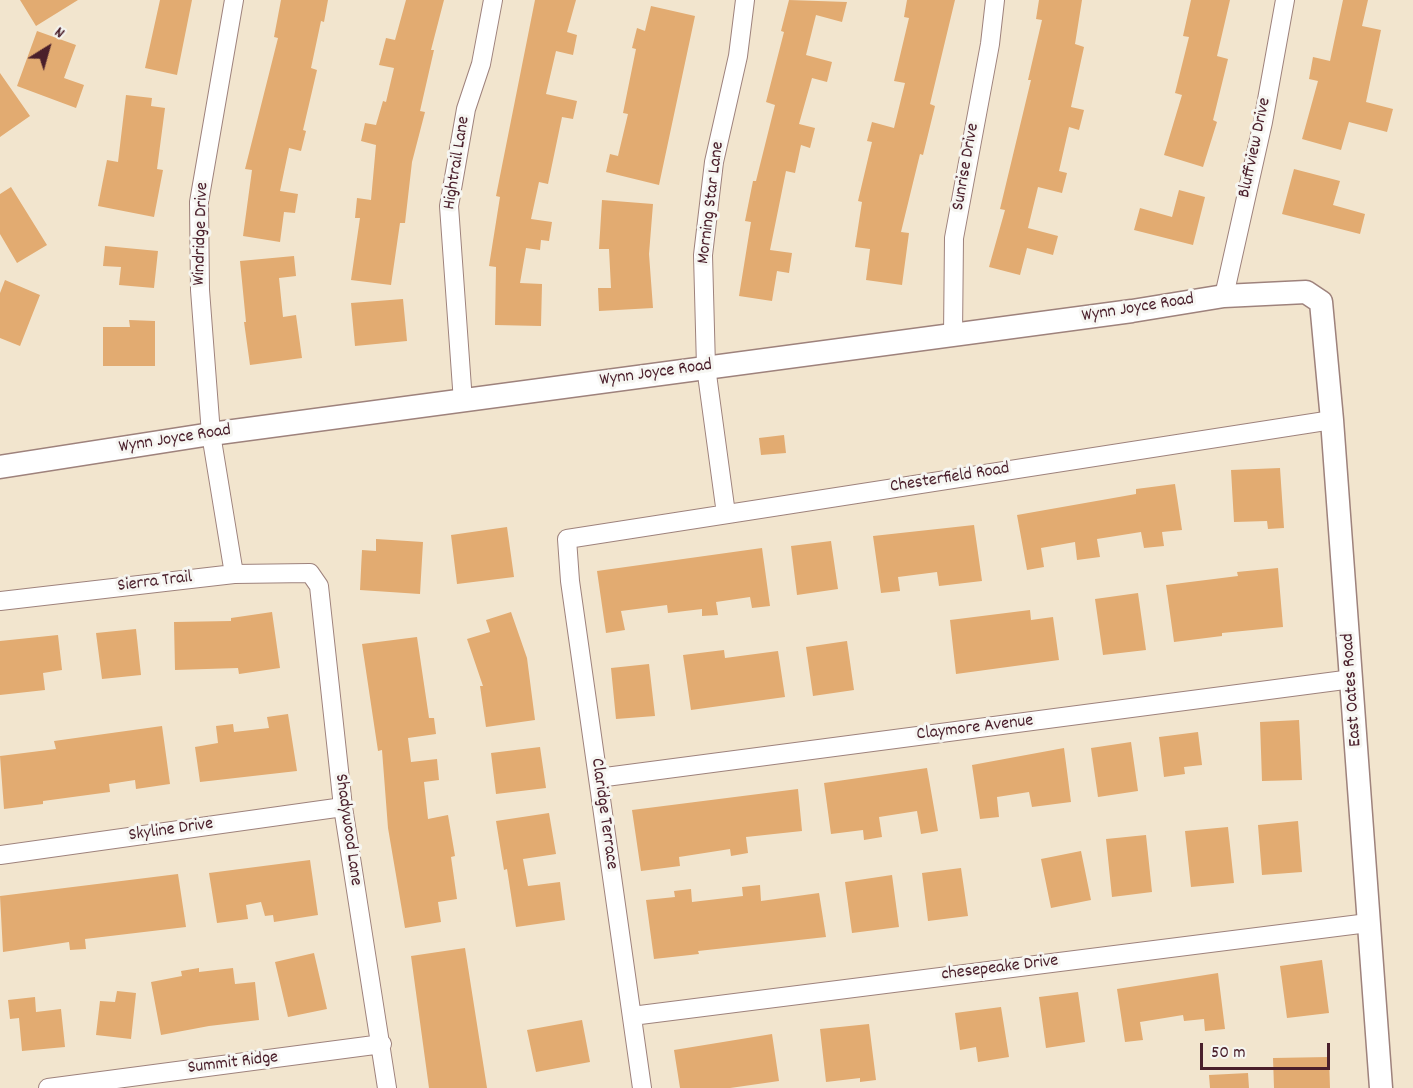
<!DOCTYPE html>
<style>
body{margin:0}
#map{position:relative;width:1413px;height:1088px;overflow:hidden;background:#f2e5ce;font-family:Dekko,sans-serif}
canvas{display:block}
.north{position:absolute;left:18px;top:18px;width:60px;height:60px;-webkit-text-stroke:4px #f6f6f2;paint-order:stroke;rotate:37deg;font-size:16px;font-weight:700;line-height:24px;text-align:center;color:#4a1f2b}
.north::after{content:'';display:block;margin:auto;width:21px;height:27px;background:#4a1f2b;clip-path:polygon(50% 0,100% 100%,50% 72%,0 100%)}
.scale{position:absolute;left:1200px;top:1043px;width:130px;height:27px;box-sizing:border-box;border:3px solid #4a1f2b;border-top:0;padding-left:8px;font-size:18px;line-height:21px;white-space:nowrap;color:#4a1f2b;-webkit-text-stroke:4px #f6f6f2;paint-order:stroke}
</style>
<div id="map">
<canvas width="1413" height="1088"></canvas>
<div class="north">N</div>
<div class="scale">50 m</div>
</div>
<script>
const c = document.querySelector('canvas').getContext('2d');
c.lineJoin = 'round';
function fillPath(path, color) { c.fillStyle = color; c.fill(path, 'evenodd'); }
const toPath = rows => new Path2D(rows.map(r => 'M' + r).join(''));
function strokePath(path, color, width, dash) { c.strokeStyle = color; c.lineWidth = width; c.lineCap = dash ? 'butt' : 'round'; c.setLineDash(dash || []); c.stroke(path); }
function drawText(font, color, halo, rows, align = 'center') {
  c.font = font + ' Dekko,sans-serif'; c.lineWidth = 6; c.setLineDash([]); c.textBaseline = 'middle'; c.strokeStyle = halo; c.fillStyle = color; for (const [text, x, y, turn = 0] of rows) {
    c.save(); c.translate(x, y); c.rotate((+turn || 0) * Math.PI / 180); c.textAlign = isNaN(turn) ? turn : align; if (halo) c.strokeText(text, 0, 0); c.fillText(text, 0, 0); c.restore();
  }
}
const building = toPath([
 [20,0,78,0,36,26],
 [160,0,192,0,177,75,145,68],
 [281,0,328,0,324,22,321,21,311,68,317,70,303,130,306,131,301,151,289,148,280,191,298,194,295,213,284,212,280,242,243,236,252,170,245,169,278,38,274,37],
 [406,0,444,0,431,50,434,50,420,111,425,112,412,162,405,223,400,223,391,285,351,280,360,218,355,218,357,198,371,200,376,145,361,141,365,123,376,125,383,101,386,102,394,68,379,65,386,38,395,40],
 [535,0,576,0,567,32,577,35,573,55,556,51,546,94,577,101,573,119,562,117,548,184,539,182,531,219,552,222,549,241,541,240,540,250,526,248,520,283,542,284,541,326,495,325,496,267,489,266,500,197,496,196],
 [789,0,847,2,842,22,816,15,806,55,832,62,827,82,812,78,799,124,815,128,810,148,801,145,795,173,786,171,770,250,792,253,789,273,777,271,772,301,739,296,751,222,745,221,753,181,756,181,775,105,766,102,784,32,781,31],
 [907,0,955,0,930,104,935,106,923,155,920,154,901,232,909,233,902,285,866,280,870,249,855,247,862,202,858,201,872,142,867,141,872,122,894,128,905,83,894,81,909,18,904,17],
 [1039,0,1082,0,1075,44,1084,47,1071,107,1084,110,1079,130,1069,127,1059,171,1067,173,1062,193,1038,187,1028,228,1058,236,1053,255,1027,248,1020,275,989,267,1005,210,1000,209,1031,80,1028,80,1042,20,1036,19],
 [1191,0,1230,0,1217,56,1228,59,1213,120,1217,122,1203,167,1164,155,1182,95,1175,93,1189,37,1183,36],
 [1343,0,1368,0,1362,26,1381,30,1366,102,1393,109,1387,132,1349,122,1341,150,1302,139,1318,81,1309,79,1313,57,1330,61],
 [651,6,695,16,659,185,606,172,610,154,618,156,628,114,623,113,636,49,632,48,637,28,645,31],
 [37,31,76,45,64,78,84,85,76,108,17,86],
 [0,73,30,116,0,137],
 [126,95,152,98,151,106,165,108,157,169,163,170,154,217,98,206,107,160,118,162],
 [1294,169,1340,181,1333,205,1365,214,1360,234,1282,214],
 [11,187,47,245,17,263,0,234,0,194],
 [1179,190,1205,197,1193,245,1134,230,1140,208,1172,217],
 [602,200,653,204,649,254,653,308,599,311,598,288,611,288,609,249,599,249],
 [105,246,158,251,154,288,119,285,121,267,103,266],
 [294,256,296,276,279,278,283,317,296,315,302,358,250,365,244,322,246,322,240,261],
 [5,280,40,295,20,346,0,338,0,293],
 [403,299,407,341,355,346,351,303],
 [129,320,155,321,155,366,103,366,103,327,130,327],
 [784,435,786,453,761,455,759,438],
 [1280,468,1284,528,1268,529,1267,521,1234,522,1231,470],
 [1175,484,1182,530,1162,532,1164,546,1144,548,1141,532,1097,539,1100,557,1077,560,1075,542,1041,548,1044,567,1027,570,1017,515,1136,494,1136,489],
 [974,525,982,581,939,586,937,572,898,577,900,591,881,593,873,536],
 [507,527,514,577,457,584,451,535],
 [376,539,423,542,420,594,360,590,362,550,376,551],
 [831,541,838,589,797,595,791,546],
 [762,548,770,606,752,608,750,597,716,602,718,615,702,616,702,609,668,613,667,605,621,611,625,630,606,633,597,571],
 [1278,568,1283,627,1222,633,1222,636,1174,642,1166,585,1238,576,1237,572],
 [1138,593,1146,650,1103,655,1095,599],
 [1030,610,1031,620,1053,617,1059,660,956,674,950,620],
 [272,612,280,668,239,674,238,668,175,670,174,622,231,621,231,618],
 [511,612,527,658,535,720,486,727,480,686,483,686,467,639,490,632,486,620],
 [136,629,141,675,102,679,96,633],
 [58,635,62,670,43,673,45,690,0,695,0,641],
 [417,637,429,718,434,718,436,734,408,738,411,762,437,759,439,780,424,782,428,819,448,815,455,856,451,857,457,899,438,902,441,922,405,928,388,828,382,750,378,751,362,644],
 [847,641,854,690,813,696,806,647],
 [724,650,725,658,778,651,785,697,691,710,683,655],
 [649,664,655,716,616,719,611,668],
 [288,714,297,771,200,782,195,747,218,743,216,726,233,724,234,732,269,728,267,717],
 [1299,720,1302,780,1262,781,1260,722],
 [162,726,170,784,136,789,135,780,109,784,110,792,43,801,43,804,4,809,0,756,56,749,54,741],
 [1198,732,1202,765,1184,767,1185,774,1164,777,1159,737],
 [1131,742,1138,791,1098,797,1091,748],
 [540,747,546,788,496,794,491,753],
 [1064,748,1071,802,1032,807,1029,792,997,797,999,817,980,819,972,765],
 [927,768,938,831,921,834,917,811,879,817,882,837,864,840,863,830,831,834,824,783],
 [798,789,802,831,746,837,748,853,731,856,730,849,679,857,680,866,641,871,632,810],
 [549,813,556,854,523,859,528,886,560,882,565,920,516,927,507,869,504,870,496,821],
 [1298,821,1302,872,1262,875,1258,825],
 [1228,827,1234,883,1191,887,1185,831],
 [1146,835,1152,892,1112,897,1106,839],
 [1081,851,1091,900,1051,908,1041,859],
 [310,860,318,915,274,922,273,915,265,916,261,902,246,905,248,919,217,923,209,873],
 [961,868,968,916,928,921,922,873],
 [178,874,186,927,85,939,86,949,70,950,69,942,3,952,0,896],
 [892,875,899,927,852,933,845,882],
 [760,885,761,901,819,893,826,937,698,951,699,954,654,959,646,900,675,897,674,891,691,889,692,902,743,896,742,887],
 [465,948,487,1088,429,1088,411,956],
 [314,953,327,1009,288,1017,275,962],
 [1322,960,1329,1013,1287,1018,1280,966],
 [199,968,199,972,233,968,235,984,255,982,259,1020,209,1026,161,1035,151,982,182,976,181,971],
 [1218,973,1225,1029,1205,1031,1204,1019,1184,1021,1183,1015,1140,1022,1143,1040,1125,1042,1117,989],
 [117,991,136,993,131,1039,96,1035,100,1001,115,1002],
 [1078,992,1085,1042,1046,1048,1039,997],
 [35,997,36,1012,61,1009,65,1047,22,1051,19,1018,10,1019,8,1000],
 [1001,1007,1009,1057,978,1062,976,1047,960,1050,955,1013],
 [582,1020,590,1062,536,1072,527,1030],
 [869,1024,876,1080,860,1082,860,1078,826,1082,820,1029],
 [772,1034,779,1081,730,1088,680,1088,674,1050],
 [1329,1057,1330,1088,1274,1088,1273,1058],
 [1248,1073,1249,1088,1210,1088,1209,1075]
]);
const minor = toPath([
 [234,0,199,202,200,290,211,434,234,574],
 [1224,296,1263,122,1285,0],
 [953,335,954,238,990,44,995,0],
 [463,402,449,206,466,109,481,64,493,0],
 [726,514,706,367,703,255,714,162,738,56,745,0],
 [0,601,234,574,310,573,319,586,343,807,387,1088],
 [598,778,1352,679],
 [0,855,343,807],
 [632,1016,1368,923],
 [48,1088,382,1044],
 [642,1088,570,581,567,539,1332,420]
]);
const tertiary = toPath([
 [0,467,211,434,1132,311,1224,296,1306,292,1321,302,1332,420,1381,1088]
]);
const streetNames = [
 ["Bluffview Drive",1256,148,-78],
 ["Hightrail Lane",458,163,-81],
 ["Sunrise Drive",967,167,-80],
 ["Morning Star Lane",712,203,-83],
 ["Windridge Drive",202,234,-88],
 ["Wynn Joyce Road",1138,309,-9],
 ["Wynn Joyce Road",656,374,-8],
 ["Wynn Joyce Road",175,440,-9],
 ["Chesterfield Road",950,479,-9],
 ["Sierra Trail",155,583,-7],
 ["East Oates Road",1353,690,-94],
 ["Claymore Avenue",975,729,-7],
 ["Claridge Terrace",603,814,82],
 ["Shadywood Lane",347,830,82],
 ["Skyline Drive",171,831,-8],
 ["chesepeake Drive",1000,969,-7],
 ["Summit Ridge",233,1064,-7]
];
fillPath(building, '#e2ab71');
strokePath(minor, '#9e827c', 20);
strokePath(tertiary, '#9e827c', 25);
strokePath(minor, '#fff', 18);
strokePath(tertiary, '#fff', 22);
drawText('18px', '#4a1f2b', '#f6f6f2', streetNames);
</script>
